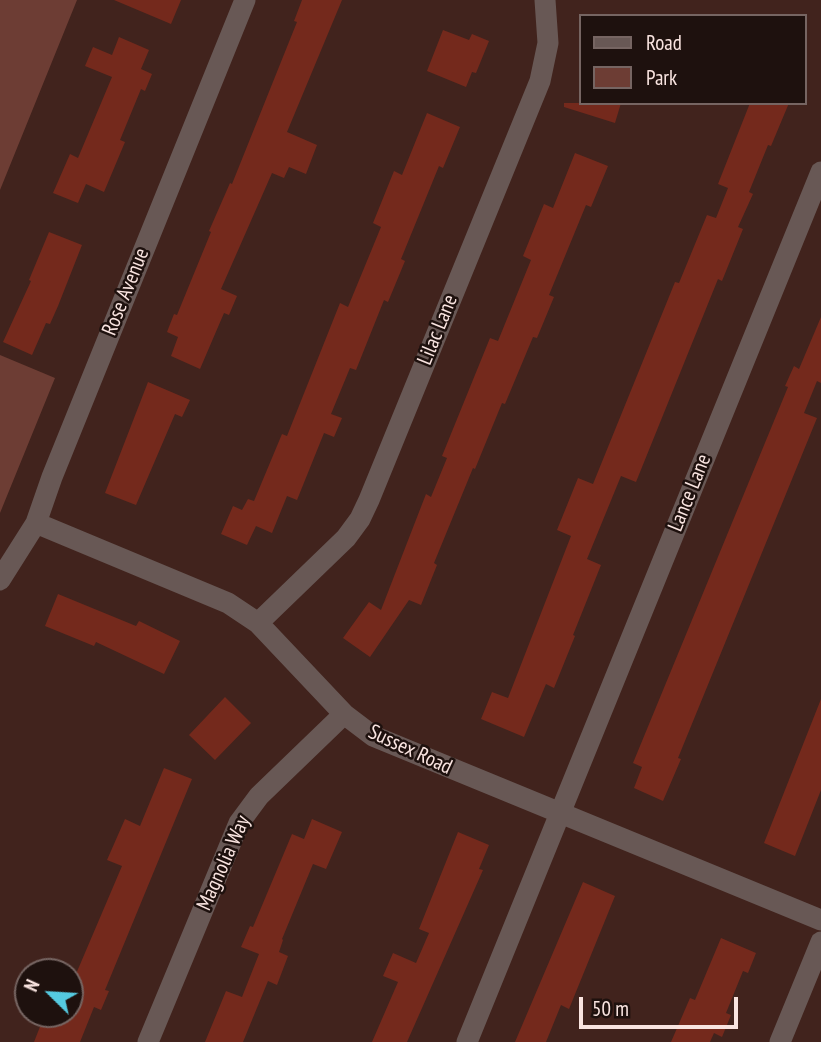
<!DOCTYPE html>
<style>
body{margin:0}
#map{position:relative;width:821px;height:1042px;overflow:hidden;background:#41231d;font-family:"PT Sans Narrow",sans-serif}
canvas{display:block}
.legend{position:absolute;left:579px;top:14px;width:228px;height:91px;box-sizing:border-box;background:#1e110e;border:2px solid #766562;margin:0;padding:9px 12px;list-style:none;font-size:21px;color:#f9e4e0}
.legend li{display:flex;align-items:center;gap:14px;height:35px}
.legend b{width:35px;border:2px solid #766562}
.north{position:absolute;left:14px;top:958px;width:70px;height:70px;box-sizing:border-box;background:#1e110e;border:2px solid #766562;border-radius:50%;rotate:294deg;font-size:19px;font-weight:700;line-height:28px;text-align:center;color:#f9e4e0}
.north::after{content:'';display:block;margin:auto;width:24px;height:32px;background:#55cae0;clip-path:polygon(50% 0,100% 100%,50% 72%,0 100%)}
.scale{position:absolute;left:579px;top:997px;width:159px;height:32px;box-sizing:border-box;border:4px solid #f9e4e0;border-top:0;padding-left:9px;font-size:21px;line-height:24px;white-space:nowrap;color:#f9e4e0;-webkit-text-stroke:5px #1e110e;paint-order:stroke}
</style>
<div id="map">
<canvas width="821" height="1042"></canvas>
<ul class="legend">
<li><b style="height:9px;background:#685855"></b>Road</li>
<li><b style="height:19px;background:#6d3d34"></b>Park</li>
</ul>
<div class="north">N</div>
<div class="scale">50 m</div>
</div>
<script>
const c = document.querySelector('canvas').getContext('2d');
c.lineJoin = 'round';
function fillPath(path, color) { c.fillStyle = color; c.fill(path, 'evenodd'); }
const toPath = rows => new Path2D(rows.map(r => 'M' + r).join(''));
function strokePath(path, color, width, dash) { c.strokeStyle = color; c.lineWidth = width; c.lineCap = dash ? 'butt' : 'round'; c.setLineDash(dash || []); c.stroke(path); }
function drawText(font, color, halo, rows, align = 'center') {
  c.font = font + ' "PT Sans Narrow",sans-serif'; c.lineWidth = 5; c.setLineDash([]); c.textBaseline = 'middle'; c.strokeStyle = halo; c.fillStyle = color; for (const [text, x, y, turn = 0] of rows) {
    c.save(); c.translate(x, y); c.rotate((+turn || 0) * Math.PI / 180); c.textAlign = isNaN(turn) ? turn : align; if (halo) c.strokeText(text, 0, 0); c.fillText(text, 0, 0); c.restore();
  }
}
const green = toPath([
 [0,0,77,0,0,190],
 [0,355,55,378,0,513]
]);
const building = toPath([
 [114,0,181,0,171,24],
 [302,0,342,0,287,132,317,145,306,174,289,167,284,178,272,173,221,289,237,296,229,315,224,313,200,369,171,356,178,337,167,332,174,314,177,315,211,232,209,231,230,183,232,184,297,22,294,21],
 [443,30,469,40,472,34,489,41,476,73,472,72,466,87,427,71],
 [119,37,149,50,141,69,152,74,145,91,141,89,120,140,125,142,104,192,86,184,78,203,53,193,70,154,78,158,112,77,85,66,93,47,112,55],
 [564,103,621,103,615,123,564,107],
 [750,103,789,103,771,146,768,145,749,192,753,194,738,227,743,229,722,281,718,279,636,482,621,476,587,559,601,565,573,635,575,636,554,688,546,684,524,737,481,719,492,692,508,698,571,536,557,530,578,478,593,484,675,282,679,283,707,215,716,218,728,188,718,184],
 [427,113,460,127,443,168,439,166,401,259,405,261,388,302,384,300,356,370,350,368,331,414,342,418,334,437,324,433,297,500,287,496,272,533,256,526,247,545,221,534,233,506,242,510,248,499,254,501,282,434,287,436,340,303,348,307,381,227,373,223,394,171,402,175],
 [575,153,608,166,591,207,586,205,549,295,554,297,537,338,533,337,505,404,502,403,475,469,473,468,434,563,437,565,421,605,409,600,370,657,343,638,369,602,381,610,426,494,431,497,447,458,442,456,490,338,498,341,531,260,523,256,544,204,553,208],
 [49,232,82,245,58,306,50,324,46,323,32,355,3,342,31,281,29,280],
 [821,317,821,383,817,381,804,413,817,418,678,758,681,759,663,801,634,788,642,767,633,763,788,387,785,386,794,366,799,369],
 [148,382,190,400,182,417,175,414,136,505,105,493],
 [58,594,136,626,139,621,180,641,164,674,96,642,94,646,45,626],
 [225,697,251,723,215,760,189,735],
 [821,699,821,790,795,856,764,843],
 [164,768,192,779,105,990,109,991,101,1010,94,1007,80,1042,34,1042,45,1014,70,1014,70,988,122,866,107,860,125,819,140,826],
 [312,819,342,832,326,869,313,864,282,939,283,940,279,952,288,956,277,985,268,981,243,1042,205,1042,226,991,242,997,259,954,241,947,250,926,253,927,292,834,304,839],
 [458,832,489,845,479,869,483,870,407,1042,372,1042,398,982,383,976,393,953,416,963,429,933,419,929],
 [583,882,615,896,569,1009,561,1005,546,1042,515,1042],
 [721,938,756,953,748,973,743,971,726,1013,731,1015,722,1037,714,1033,710,1042,671,1042,690,998,695,1000]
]);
const street = toPath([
 [36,523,228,603,258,623,344,714,373,736,821,920],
 [0,580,36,523,52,477,245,0],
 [258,623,346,538,360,519,369,500,540,81,548,43,545,0],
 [148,1042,239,823,259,796,344,714],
 [467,1042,821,172],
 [780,1042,821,942]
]);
const streetNames = [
 ["Rose Avenue",126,292,-68],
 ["Lilac Lane",438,330,-68],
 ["Lance Lane",690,493,-68],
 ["Sussex Road",410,750,25],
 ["Magnolia Way",224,863,-66]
];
fillPath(green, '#6d3d34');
fillPath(building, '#74291c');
strokePath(street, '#685855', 21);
drawText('21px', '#f9e4e0', '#1e110e', streetNames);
</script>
